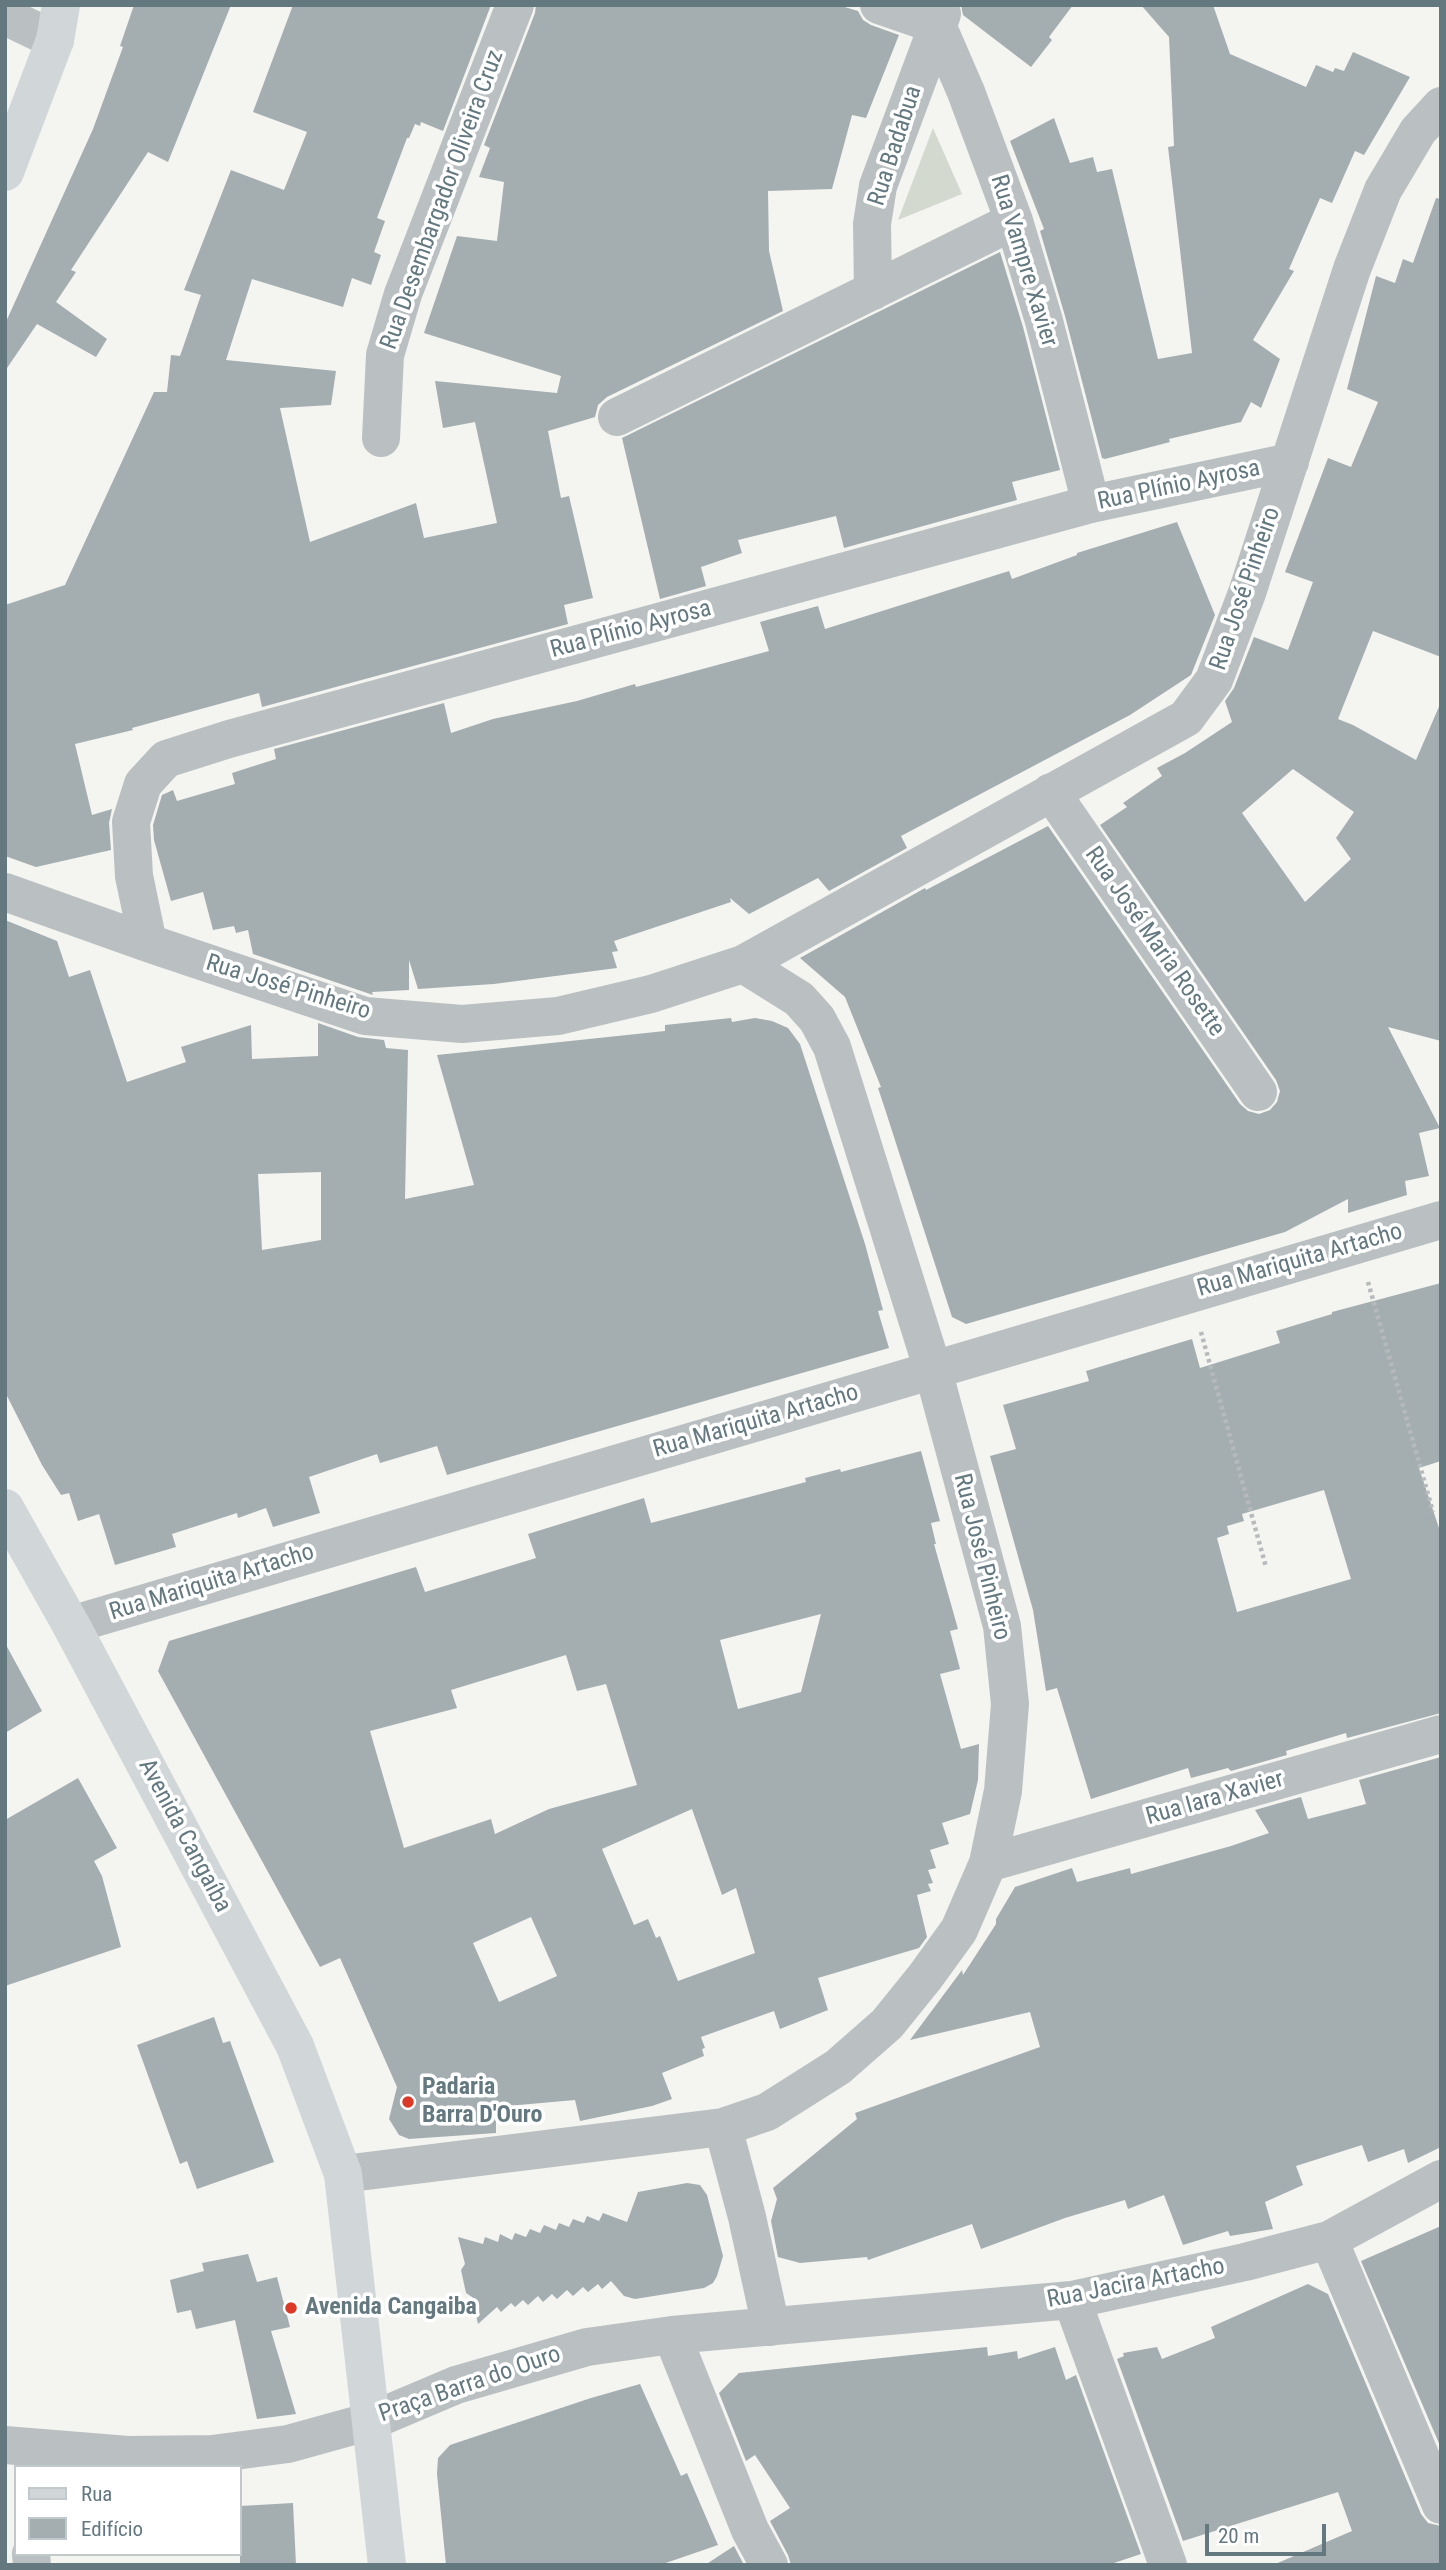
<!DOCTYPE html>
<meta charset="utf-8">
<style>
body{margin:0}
#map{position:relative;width:1446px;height:2570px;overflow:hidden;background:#f4f4f0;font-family:"Roboto Condensed",sans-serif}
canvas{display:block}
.frame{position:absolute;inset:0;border:7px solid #647880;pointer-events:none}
.legend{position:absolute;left:14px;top:2465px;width:228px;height:91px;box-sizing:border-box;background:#fff;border:2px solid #c1c9cc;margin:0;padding:9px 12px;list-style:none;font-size:21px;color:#647880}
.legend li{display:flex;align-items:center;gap:14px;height:35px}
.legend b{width:35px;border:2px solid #c1c9cc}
.scale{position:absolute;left:1205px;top:2524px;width:121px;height:32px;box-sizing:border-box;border:4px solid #647880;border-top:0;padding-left:9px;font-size:21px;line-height:24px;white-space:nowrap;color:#647880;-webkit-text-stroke:5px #fff;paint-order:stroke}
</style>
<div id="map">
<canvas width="1446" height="2570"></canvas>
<div class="frame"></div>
<ul class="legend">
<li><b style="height:9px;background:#d1d6d9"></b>Rua</li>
<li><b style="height:19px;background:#a4aeb1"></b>Edifício</li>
</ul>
<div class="scale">20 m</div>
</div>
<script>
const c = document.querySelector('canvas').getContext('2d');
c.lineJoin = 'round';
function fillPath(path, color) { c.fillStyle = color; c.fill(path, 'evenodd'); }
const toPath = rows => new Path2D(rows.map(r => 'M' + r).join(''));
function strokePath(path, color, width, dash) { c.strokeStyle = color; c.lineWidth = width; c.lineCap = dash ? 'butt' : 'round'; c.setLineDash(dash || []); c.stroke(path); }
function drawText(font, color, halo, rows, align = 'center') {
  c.font = font + ' "Roboto Condensed",sans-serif'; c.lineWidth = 7; c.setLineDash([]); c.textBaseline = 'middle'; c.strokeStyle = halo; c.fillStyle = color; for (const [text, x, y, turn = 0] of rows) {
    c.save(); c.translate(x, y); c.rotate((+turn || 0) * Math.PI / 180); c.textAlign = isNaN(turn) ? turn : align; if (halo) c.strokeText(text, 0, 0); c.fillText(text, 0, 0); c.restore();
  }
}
const green = toPath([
 [933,128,962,194,898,220]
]);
const building = toPath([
 [134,5,231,5,168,162,148,152,71,270,76,272,56,302,107,339,96,357,37,324,5,371,5,324,93,129,123,47,120,46],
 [293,5,491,5,443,131,421,122,420,126,415,124,409,138,407,138,377,218,385,221,374,252,381,255,371,285,352,278,343,307,252,279,226,360,336,371,331,405,280,408,310,542,416,503,424,538,497,523,475,422,443,428,435,381,557,393,561,376,424,333,457,236,497,241,504,182,479,177,490,148,484,145,535,13,536,5,838,5,858,11,863,20,871,25,899,35,866,118,852,115,832,189,768,191,769,251,783,311,607,397,598,405,595,417,548,431,561,498,569,496,593,598,564,605,568,624,262,707,259,693,132,728,133,730,75,744,92,815,112,809,109,823,111,850,36,867,5,856,5,605,65,585,154,392,167,392,171,355,180,356,201,295,184,290,231,170,284,190,307,132,253,112],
 [961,5,1073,5,1049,37,1052,40,1031,67,963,15],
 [1141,5,1213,5,1230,54,1306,87,1316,65,1333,72,1335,68,1344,71,1353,52,1410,77,1364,155,1355,151,1332,203,1320,198,1289,269,1294,271,1253,340,1280,359,1261,408,1251,402,1241,422,1169,439,1170,442,1105,459,1102,458,1065,316,1040,231,1044,229,1010,141,1054,118,1070,163,1093,157,1097,172,1112,169,1158,359,1192,353,1168,147,1174,146,1169,37],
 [1436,198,1441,199,1441,657,1373,631,1338,719,1353,725,1416,760,1441,702,1441,1041,1388,1027,1440,1128,1419,1133,1429,1176,1405,1181,1407,1195,1348,1213,1348,1199,1285,1232,966,1324,952,1317,884,1106,878,1088,881,1087,845,997,800,958,925,888,926,890,1048,826,1240,1104,1248,1111,1259,1114,1270,1110,1277,1102,1280,1091,1276,1080,1100,825,1127,807,1123,803,1162,776,1157,768,1185,753,1232,722,1225,701,1234,688,1254,637,1288,650,1313,582,1285,572,1328,458,1351,467,1378,402,1347,389,1376,276,1395,283,1403,259,1413,263],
 [1293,769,1354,812,1336,838,1351,859,1305,902,1242,813],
 [1000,252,1023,327,1060,470,1012,482,1017,500,844,548,836,516,738,540,742,553,701,567,706,586,660,599,622,438],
 [1177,522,1215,615,1191,675,1130,715,901,836,907,848,829,891,818,878,749,914,730,898,731,902,614,941,618,951,612,952,617,968,494,984,418,989,409,960,409,990,372,992,373,995,253,954,248,930,236,933,234,926,213,930,203,892,171,901,154,840,153,825,162,795,173,790,177,801,235,784,232,773,276,759,274,749,444,703,451,733,493,719,577,701,635,684,636,687,769,651,760,622,818,606,825,629,1009,571,1012,579,1077,555,1077,553],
 [5,920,57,941,69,977,90,970,127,1082,186,1062,181,1047,251,1025,252,1059,318,1056,318,1023,358,1037,384,1040,386,1048,408,1050,405,1199,474,1185,437,1055,665,1031,665,1025,731,1018,732,1022,755,1018,772,1021,788,1028,800,1044,865,1244,883,1310,878,1311,889,1348,447,1475,437,1446,380,1463,377,1454,309,1477,320,1513,273,1527,266,1508,238,1518,237,1513,172,1534,176,1547,115,1565,99,1514,78,1521,69,1493,61,1495,42,1465,5,1392],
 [321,1172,321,1240,262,1250,258,1174],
 [1441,1283,1441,1461,1419,1468,1441,1534,1441,1713,1347,1738,1346,1733,1286,1751,1287,1755,1231,1771,1228,1768,1191,1778,1188,1768,1091,1799,1057,1688,1046,1691,1033,1610,990,1456,1016,1449,1003,1405,1089,1381,1086,1371,1192,1339,1200,1368,1280,1343,1276,1331,1332,1314,1332,1312],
 [1324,1490,1351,1579,1237,1612,1217,1538,1229,1534,1227,1526,1244,1521,1242,1514],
 [921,1451,940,1521,931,1523,936,1544,934,1544,958,1629,950,1631,960,1669,940,1674,961,1749,979,1744,978,1780,970,1814,942,1823,949,1844,930,1850,936,1868,928,1870,933,1883,928,1884,931,1891,917,1895,927,1937,919,1948,818,1978,828,2010,780,2029,774,2011,701,2037,705,2048,702,2049,704,2056,662,2073,672,2099,652,2106,580,2121,575,2100,496,2107,496,2133,409,2139,399,2135,389,2119,397,2087,340,1958,320,1967,158,1671,169,1641,416,1567,425,1592,536,1558,528,1534,644,1498,651,1523,806,1482,805,1478,840,1469,841,1472],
 [821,1614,801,1692,738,1709,720,1640],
 [566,1655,577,1691,606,1684,637,1785,549,1809,495,1834,491,1819,404,1848,370,1731,457,1708,451,1690],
 [692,1809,722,1895,736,1888,755,1953,678,1981,660,1936,656,1938,648,1919,634,1925,602,1849],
 [531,1917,557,1976,499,2002,473,1943],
 [5,1643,42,1711,5,1733],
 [1441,1757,1441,2147,1408,2163,1404,2149,1368,2162,1362,2145,1296,2166,1303,2185,1265,2202,1273,2229,1230,2236,1228,2231,1183,2245,1164,2195,1128,2209,1125,2200,1065,2218,981,2249,972,2224,868,2260,867,2257,800,2263,778,2257,771,2221,777,2199,773,2188,857,2119,855,2113,1040,2047,1030,2012,910,2040,962,1970,963,1975,996,1924,996,1919,1015,1887,1072,1868,1077,1882,1130,1868,1131,1874,1231,1846,1269,1833,1255,1810,1301,1797,1308,1819,1366,1804,1359,1780],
 [78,1778,117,1848,94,1861,102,1876,121,1947,5,1986,5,1820],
 [214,2017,223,2043,230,2041,274,2162,197,2189,187,2161,180,2164,137,2045],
 [687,2183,700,2185,707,2195,723,2256,717,2276,713,2283,704,2288,635,2299,624,2296,611,2281,602,2289,598,2284,588,2292,583,2287,573,2296,567,2290,557,2299,552,2294,543,2302,538,2296,528,2305,523,2300,515,2307,511,2303,501,2312,497,2307,478,2324,472,2297,466,2293,461,2270,465,2264,458,2237,483,2244,485,2237,498,2242,500,2234,512,2240,515,2233,526,2237,530,2229,540,2233,544,2225,556,2230,559,2223,569,2227,573,2219,584,2223,587,2216,599,2221,603,2213,627,2222,638,2192],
 [1441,2226,1441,2448,1361,2261],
 [248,2254,257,2282,277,2277,290,2327,271,2331,296,2414,257,2419,235,2320,196,2329,191,2310,177,2313,170,2280,204,2271,202,2263],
 [1308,2284,1328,2294,1421,2514,1428,2523,1441,2526,1441,2565,1273,2565,1352,2531,1338,2492,1183,2541,1117,2359,1124,2356,1123,2353,1157,2347,1162,2359,1215,2338,1211,2327],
 [987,2347,988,2356,1017,2351,1018,2359,1055,2347,1066,2380,1076,2375,1141,2554,1108,2565,791,2565,788,2555,770,2521,790,2508,755,2455,746,2461,719,2393,739,2373],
 [640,2384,681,2476,687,2473,718,2545,660,2565,446,2565,437,2474,438,2458,450,2445,591,2398],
 [293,2503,296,2565,240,2565,240,2506],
 [734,2546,744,2565,705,2565]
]);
const path = toPath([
 [1368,1282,1433,1512],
 [1201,1332,1266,1567]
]);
const minor = toPath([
 [879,5,937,25],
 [5,16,55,40],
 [937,25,966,92,1014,221,1044,321,1091,504],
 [873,291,872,224,878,186,942,14],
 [617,417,1014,221],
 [381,438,385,355,403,294,515,5],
 [1051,792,1258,1092],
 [5,892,148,943,365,1016,462,1024,558,1016,651,994,743,964,1186,718,1214,680,1247,593,1352,269,1383,190,1418,131,1441,106],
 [148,943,134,876,131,822,143,784,166,759,229,739,1091,504,1290,462],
 [71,1625,1441,1220],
 [988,1863,1441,1734],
 [723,2127,747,2217,771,2327],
 [343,2174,723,2127,767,2112,838,2067,887,2024,925,1977,959,1930,988,1863,1003,1791,1010,1704,1002,1626,933,1370,832,1047,817,1019,799,999,743,964],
 [1329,2240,1441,2505],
 [1072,2300,1168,2565],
 [672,2335,750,2530,769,2565],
 [5,2445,128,2455,212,2454,288,2444,371,2421,456,2385,587,2347,672,2335,1072,2300,1245,2262,1329,2240,1441,2179],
 [31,2554,32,2565]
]);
const major = toPath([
 [5,172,55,40,61,5],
 [5,1508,71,1625,295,2046,343,2174,387,2565]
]);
const markers = [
 [408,2102,7,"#dc3a29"],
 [291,2308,7,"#dc3a29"]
];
const streetNames = [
 ["Rua Badabua",896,146,-72],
 ["Rua Desembargador Oliveira Cruz",443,200,-70],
 ["Rua Vampre Xavier",1023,261,73],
 ["Rua Plínio Ayrosa",1179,486,-12],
 ["Rua José Pinheiro",1246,589,-71],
 ["Rua Plínio Ayrosa",631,630,-15],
 ["Rua José Maria Rosette",1154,942,55],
 ["Rua José Pinheiro",288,988,17],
 ["Rua Mariquita Artacho",1300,1261,-16],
 ["Rua Mariquita Artacho",756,1422,-16],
 ["Rua José Pinheiro",981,1557,76],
 ["Rua Mariquita Artacho",212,1583,-17],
 ["Rua Iara Xavier",1215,1799,-16],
 ["Avenida Cangaíba",184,1836,62],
 ["Rua Jacira Artacho",1136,2284,-11],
 ["Praça Barra do Ouro",470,2385,-19]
];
const poiNames = [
 ["Padaria",422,2088],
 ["Barra D'Ouro",422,2116],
 ["Avenida Cangaiba",305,2308]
];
fillPath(green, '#d4d9d0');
fillPath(building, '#a4aeb1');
strokePath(path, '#b7babc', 4.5, [3.5, 3.5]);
strokePath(minor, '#bac0c2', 38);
strokePath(major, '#d1d6d9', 38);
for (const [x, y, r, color] of markers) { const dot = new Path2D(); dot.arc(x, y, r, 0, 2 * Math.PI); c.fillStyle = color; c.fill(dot); strokePath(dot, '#fff', 2.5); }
drawText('24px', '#647880', '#fff', streetNames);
drawText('bold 24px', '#647880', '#fff', poiNames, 'left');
</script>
